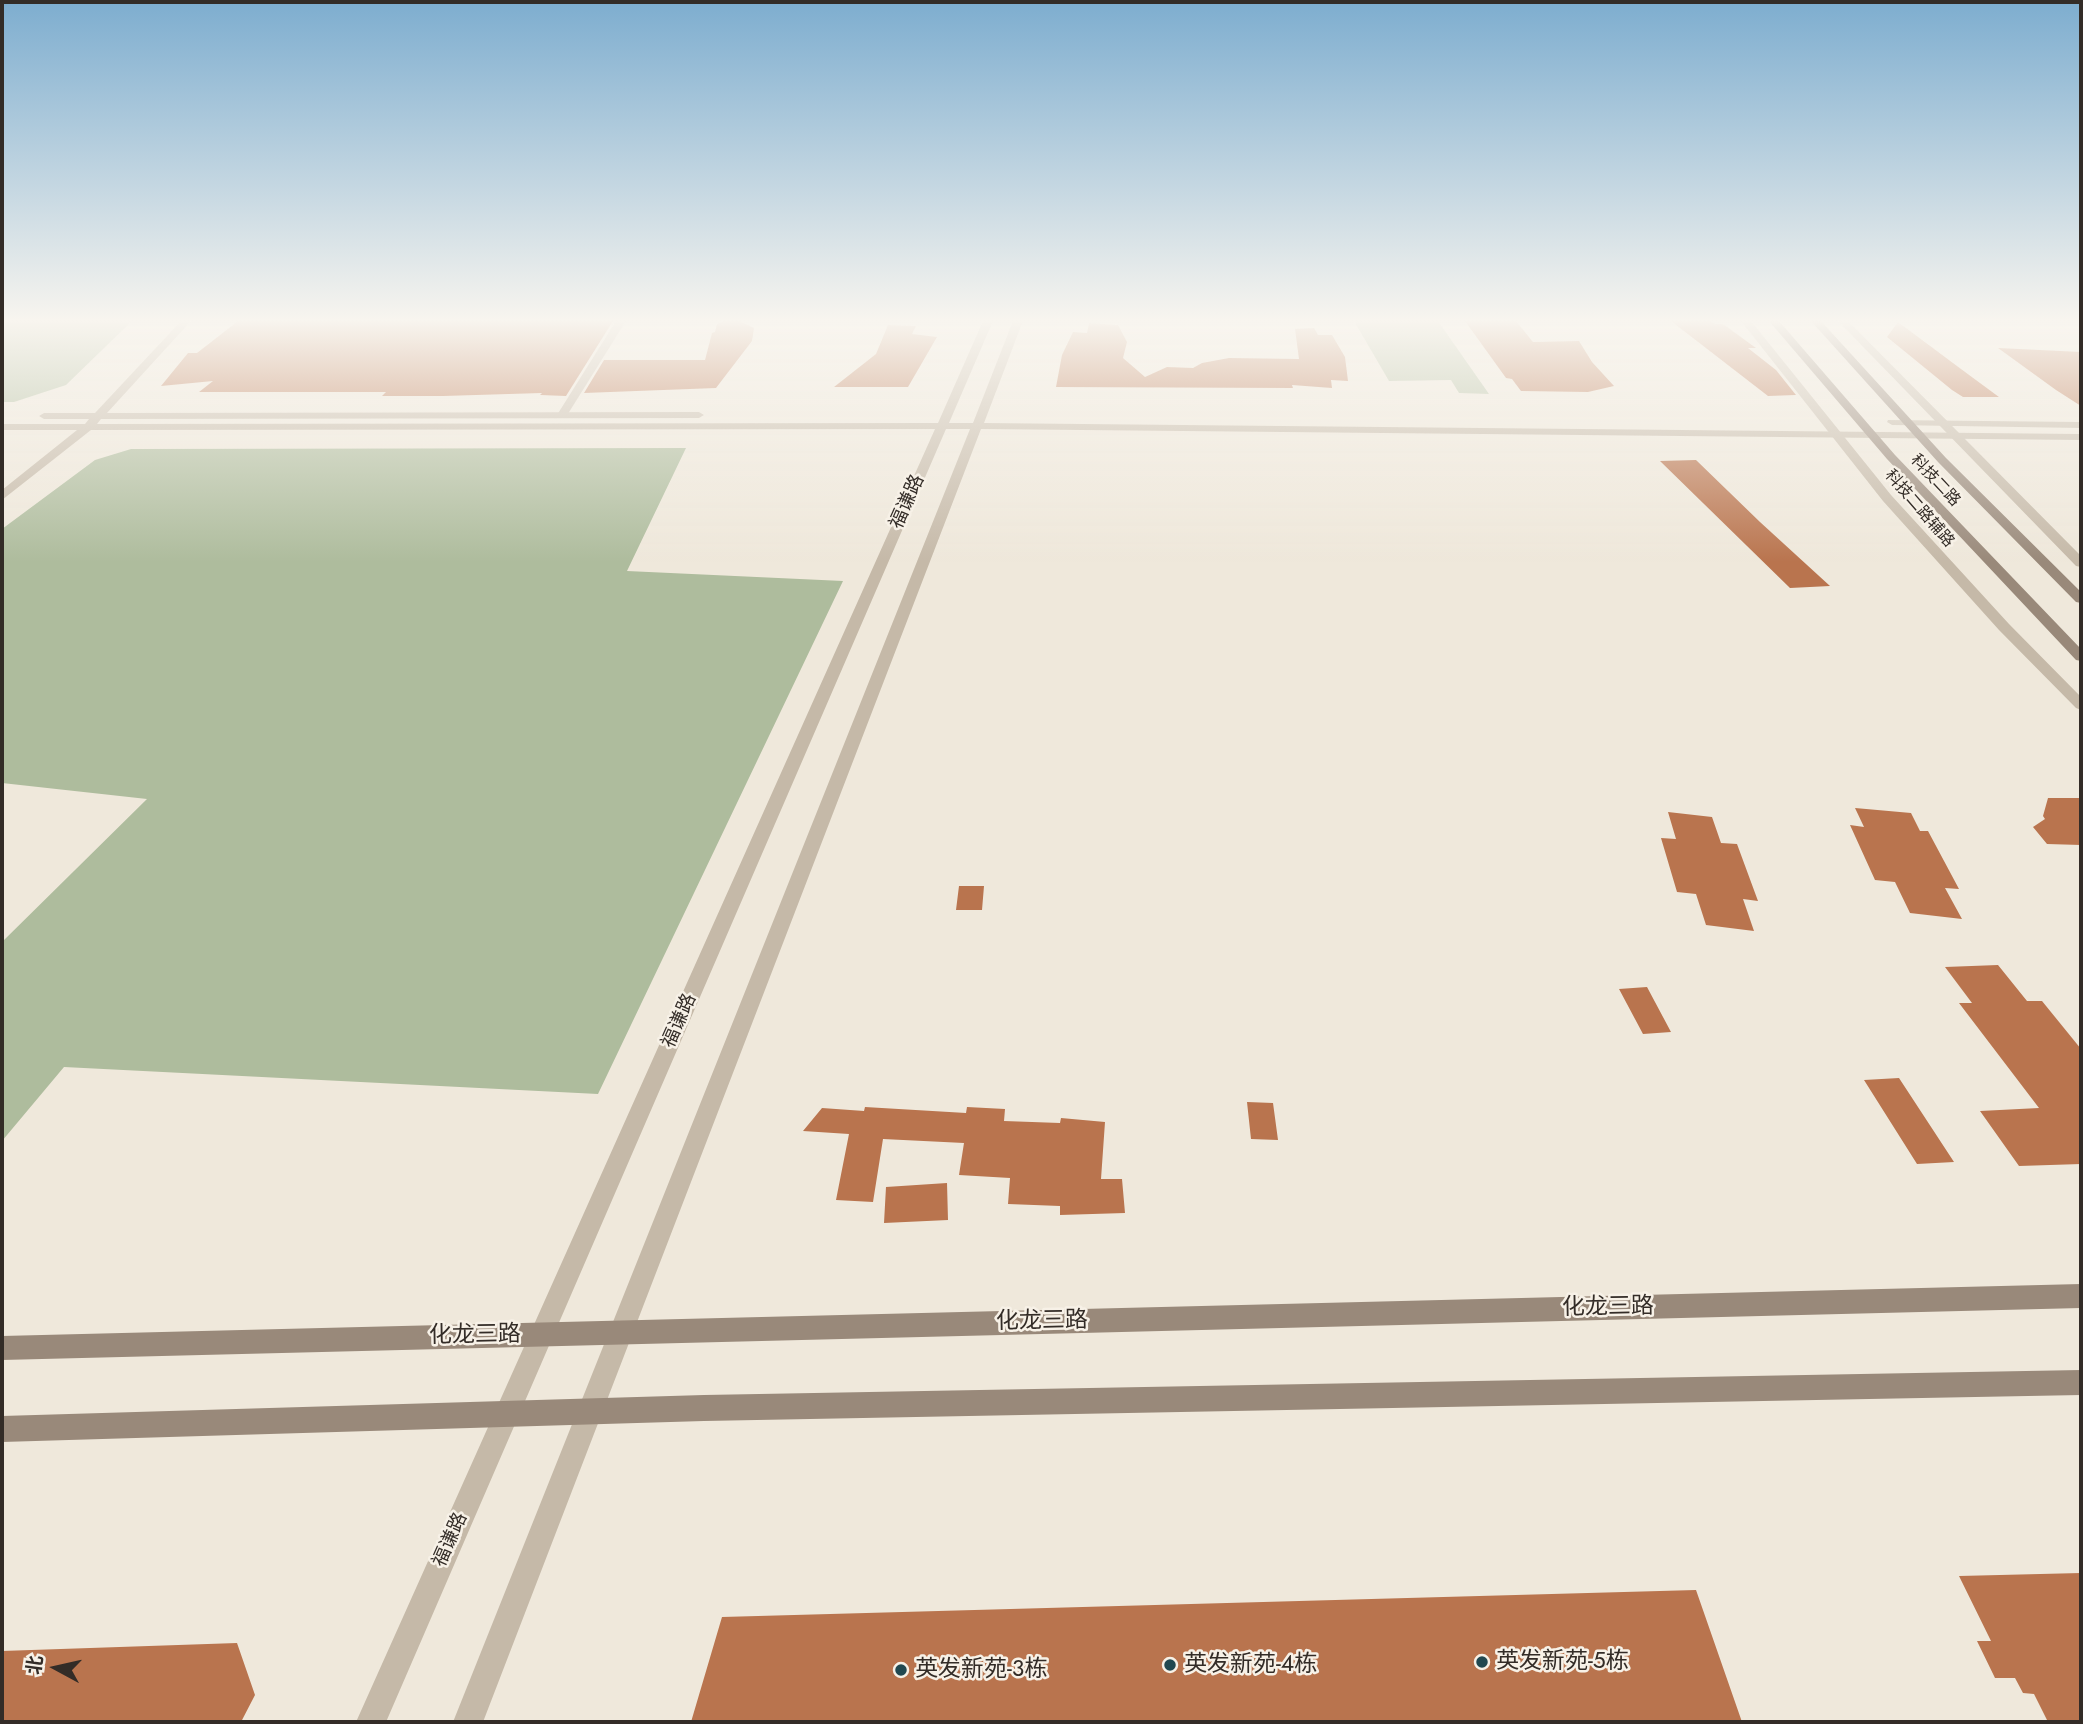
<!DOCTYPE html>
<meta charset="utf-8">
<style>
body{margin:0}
#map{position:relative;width:2083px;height:1724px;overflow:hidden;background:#efe8db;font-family:Jost,"Noto Sans SC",sans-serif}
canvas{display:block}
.frame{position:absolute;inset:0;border:4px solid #332c27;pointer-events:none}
.north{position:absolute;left:21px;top:1633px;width:70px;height:70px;-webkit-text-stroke:5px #f7f1e7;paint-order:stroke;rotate:278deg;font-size:19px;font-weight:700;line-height:28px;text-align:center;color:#332c27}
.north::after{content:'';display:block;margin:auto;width:24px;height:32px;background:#332c27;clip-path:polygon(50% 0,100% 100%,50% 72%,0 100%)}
</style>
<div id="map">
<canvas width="2083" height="1724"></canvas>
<div class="frame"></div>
<div class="north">北</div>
</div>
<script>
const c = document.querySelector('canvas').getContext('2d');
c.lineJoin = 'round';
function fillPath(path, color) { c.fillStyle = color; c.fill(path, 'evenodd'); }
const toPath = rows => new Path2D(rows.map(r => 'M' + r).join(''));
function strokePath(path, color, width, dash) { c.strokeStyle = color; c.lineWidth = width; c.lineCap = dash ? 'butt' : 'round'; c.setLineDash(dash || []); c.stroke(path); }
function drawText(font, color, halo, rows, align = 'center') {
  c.font = font + ' Jost,"Noto Sans SC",sans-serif'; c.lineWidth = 5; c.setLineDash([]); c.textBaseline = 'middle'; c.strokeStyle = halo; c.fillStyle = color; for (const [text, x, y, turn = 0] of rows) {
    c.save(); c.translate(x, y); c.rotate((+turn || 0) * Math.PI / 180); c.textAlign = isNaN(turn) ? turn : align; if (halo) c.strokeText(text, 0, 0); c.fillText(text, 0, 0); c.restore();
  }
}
const green = toPath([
 [2,321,132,321,66,385,14,402,2,402],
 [1354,321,1438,321,1489,394,1459,393,1451,380,1389,381],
 [686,448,627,571,843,581,598,1094,64,1067,2,1141,2,942,147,799,2,783,2,529,95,460,131,449]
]);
const building = toPath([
 [238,321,613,321,566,396,540,395,542,393,443,396,382,396,386,392,199,392,213,381,161,386,188,353,197,353],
 [724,321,740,321,754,328,752,341,716,388,584,393,604,360,705,360,712,333,715,332,717,324],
 [1465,321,1516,321,1533,342,1579,341,1592,362,1614,386,1588,392,1521,391,1512,379,1506,378],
 [1671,321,1710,321,1715,324,1723,324,1756,348,1748,348,1776,370,1796,395,1768,396],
 [1898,322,1961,369,1999,397,1963,397,1952,390,1887,337],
 [1089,323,1118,325,1127,342,1123,358,1145,377,1167,367,1193,368,1202,363,1229,358,1299,359,1295,329,1314,328,1318,335,1332,335,1345,357,1348,381,1331,380,1332,388,1292,385,1293,388,1056,387,1062,355,1073,332,1087,333],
 [888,325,916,326,912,334,937,337,908,387,834,387,876,354],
 [1998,348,2081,352,2081,406,2056,390],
 [1696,460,1760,522,1830,586,1790,588,1660,461],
 [2048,798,2081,798,2081,845,2047,844,2033,827,2045,819,2043,816],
 [1855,808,1911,813,1920,831,1928,831,1959,889,1945,888,1962,919,1910,913,1895,882,1875,880,1850,825,1864,827],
 [1668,812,1712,817,1721,843,1737,844,1758,901,1743,899,1754,931,1706,925,1696,894,1677,892,1661,838,1676,839],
 [959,886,984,886,982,910,956,910],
 [1998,965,2027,1001,2042,1001,2081,1049,2081,1164,2019,1166,1980,1111,2039,1108,1959,1003,1972,1003,1945,967],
 [1647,987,1671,1032,1643,1034,1619,989],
 [1899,1078,1954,1162,1917,1164,1864,1080],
 [1247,1102,1273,1103,1278,1140,1251,1139],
 [865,1107,966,1113,967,1107,1005,1109,1004,1121,1060,1123,1061,1118,1105,1122,1101,1179,1122,1179,1125,1213,1060,1215,1060,1206,1008,1204,1010,1178,959,1175,964,1143,883,1139,873,1202,836,1200,849,1134,803,1131,822,1108,864,1111],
 [947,1183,948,1220,884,1223,886,1187],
 [2081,1573,2081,1722,2048,1722,2034,1694,2023,1693,2015,1678,1995,1678,1977,1641,1991,1641,1959,1576],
 [1696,1590,1742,1722,691,1722,722,1617],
 [237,1643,255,1695,241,1722,2,1722,2,1651]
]);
const minor = toPath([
 [616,321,626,321,566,417,558,417,557,415,616,321],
 [1741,321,1751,321,1891,495,2009,624,2081,697,2081,710,2076,708,1999,630,1883,501,1741,321],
 [1838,321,1848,321,2081,556,2081,567,2076,566,1838,321]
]);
const tertiary = toPath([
 [181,321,191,321,107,413,699,412,704,415,699,418,101,419,97,424,938,423,983,321,993,321,949,423,973,423,1013,321,1023,321,984,423,2081,434,2081,440,981,429,483,1722,453,1722,970,429,946,429,386,1722,356,1722,935,429,91,430,2,500,2,490,77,430,2,430,2,424,85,424,89,419,44,419,39,416,44,413,95,413,181,321],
 [1888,420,2081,422,2081,428,1892,425,1887,422,1888,420]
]);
const secondary = toPath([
 [1769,321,1779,321,1895,455,2081,649,2081,661,2076,660,1887,459,1769,321],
 [1811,321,1821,321,1946,458,2081,592,2081,603,2076,602,1938,462,1811,321],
 [2081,1284,2081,1308,2,1360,2,1336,2081,1284],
 [2081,1370,2081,1395,704,1421,2,1442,2,1416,704,1395,2081,1370]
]);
const markers = [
 [1482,1662,7,"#214850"],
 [1170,1665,7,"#214850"],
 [901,1670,7,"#214850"]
];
const farStreetnames = [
 ["科技二路",1935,481,47],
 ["科技二路辅路",1919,509,49]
];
const streetNames = [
 ["福谦路",908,502,-66],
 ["福谦路",680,1021,-66],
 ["福谦路",451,1540,-66]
];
const nearStreetnames = [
 ["化龙三路",1608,1308,-1],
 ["化龙三路",1042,1322,-1],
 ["化龙三路",475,1336,-1]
];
const nearPoinames = [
 ["英发新苑-5栋",1496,1662],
 ["英发新苑-4栋",1184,1665],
 ["英发新苑-3栋",915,1670]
];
fillPath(green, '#aebc9d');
fillPath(building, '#b9744e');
fillPath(minor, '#c5b9a8');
fillPath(tertiary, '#c5b9a8');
fillPath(secondary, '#99897a');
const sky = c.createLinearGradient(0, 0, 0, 562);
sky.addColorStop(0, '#7dadcf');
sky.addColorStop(0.57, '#f8f5ef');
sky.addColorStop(1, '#f8f5ef00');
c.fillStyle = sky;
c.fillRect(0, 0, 2083, 562);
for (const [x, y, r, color] of markers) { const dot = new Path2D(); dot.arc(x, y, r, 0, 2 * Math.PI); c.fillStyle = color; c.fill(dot); strokePath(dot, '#f7f1e7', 2.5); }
drawText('16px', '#332c27', '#f7f1e7', farStreetnames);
drawText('19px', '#332c27', '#f7f1e7', streetNames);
drawText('23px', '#332c27', '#f7f1e7', nearStreetnames);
drawText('23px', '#332c27', '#f7f1e7', nearPoinames, 'left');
</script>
